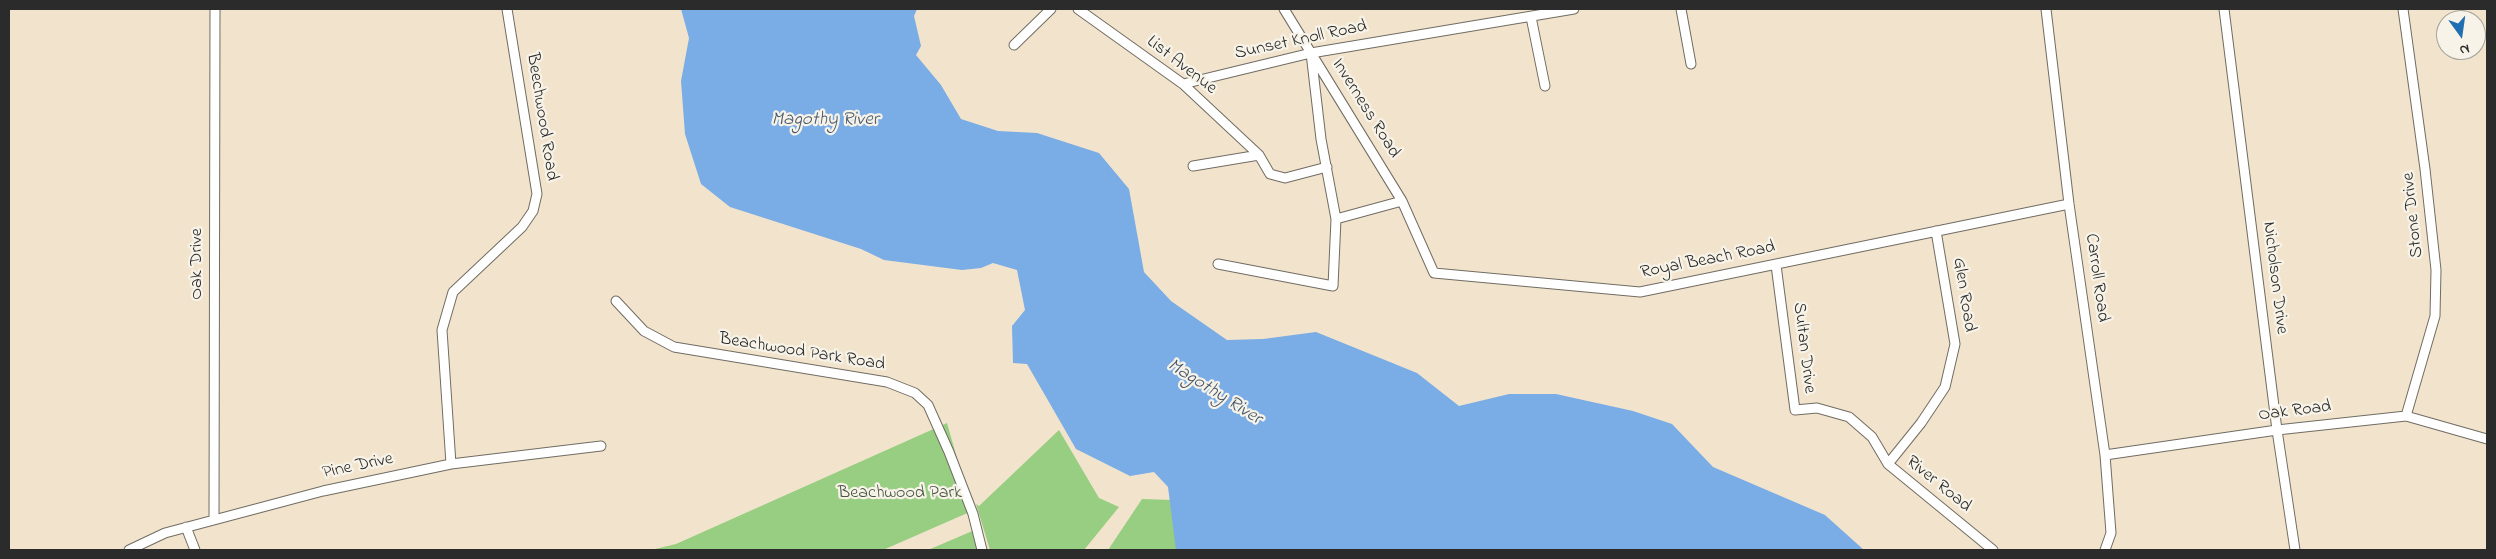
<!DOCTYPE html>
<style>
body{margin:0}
#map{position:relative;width:2496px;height:559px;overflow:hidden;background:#f2e4cc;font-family:"Indie Flower",sans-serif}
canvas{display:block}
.frame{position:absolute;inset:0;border:10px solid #2b2b2b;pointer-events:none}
.north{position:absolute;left:2436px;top:10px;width:50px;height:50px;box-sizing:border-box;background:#f7f3e8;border:1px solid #a5a39c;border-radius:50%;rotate:166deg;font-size:14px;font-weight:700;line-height:20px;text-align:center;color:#2b2b2b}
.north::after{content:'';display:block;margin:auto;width:18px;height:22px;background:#1f6fb2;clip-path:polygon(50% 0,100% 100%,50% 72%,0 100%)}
</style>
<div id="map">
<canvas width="2496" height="559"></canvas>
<div class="frame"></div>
<div class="north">N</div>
</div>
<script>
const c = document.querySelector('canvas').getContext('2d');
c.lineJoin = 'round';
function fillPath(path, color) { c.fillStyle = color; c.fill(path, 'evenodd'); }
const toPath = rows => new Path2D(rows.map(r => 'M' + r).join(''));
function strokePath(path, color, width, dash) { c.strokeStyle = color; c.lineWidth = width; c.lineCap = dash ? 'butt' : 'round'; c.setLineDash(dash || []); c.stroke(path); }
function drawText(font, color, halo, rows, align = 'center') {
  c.font = font + ' "Indie Flower",sans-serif'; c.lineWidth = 4.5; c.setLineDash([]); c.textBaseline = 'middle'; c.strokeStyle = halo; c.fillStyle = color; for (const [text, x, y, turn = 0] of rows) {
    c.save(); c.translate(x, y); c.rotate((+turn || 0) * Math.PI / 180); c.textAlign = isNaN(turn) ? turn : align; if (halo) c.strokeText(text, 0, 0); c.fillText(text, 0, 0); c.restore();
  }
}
const green = toPath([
 [947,423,972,511,883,550,651,550,676,544],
 [1059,430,1099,498,1119,507,1084,550,990,550,976,504,979,506],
 [1142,499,1173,500,1198,550,1108,550],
 [977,529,982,550,928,550]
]);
const water = toPath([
 [681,9,917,9,914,16,921,46,916,55,941,85,961,119,998,131,1037,133,1099,153,1129,189,1144,272,1171,301,1227,340,1263,339,1316,332,1417,373,1459,406,1509,394,1556,394,1633,411,1672,424,1713,467,1825,515,1864,550,1176,550,1168,487,1154,472,1130,476,1076,449,1027,364,1013,363,1012,326,1025,310,1017,270,993,263,981,268,962,270,884,260,861,249,730,207,701,184,685,134,681,81,689,38]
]);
const street = toPath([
 [1078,9,1183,84,1259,155,1270,174,1285,178,1327,167],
 [1284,9,1402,201],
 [1681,9,1691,64],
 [2046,9,2069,204,2105,455,2111,533,2105,550],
 [2224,9,2277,430,2295,550],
 [2403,9,2425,169,2436,270,2435,316,2406,416],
 [1531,17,1545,86],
 [1014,45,1051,9],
 [1183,84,1311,53,1574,9],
 [1193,166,1259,155],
 [1336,219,1402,201,1434,273,1640,292,2069,204],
 [1218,264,1333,286,1336,219,1321,139,1311,53],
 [1776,265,1795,410,1817,408,1849,417,1872,437,1888,464,1993,550],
 [616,301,644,331,674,347,887,382,915,393,928,405,949,452,973,514,982,550],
 [2105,455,2277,430,2406,416,2487,439],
 [451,464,442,330,453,292,522,227,533,211,537,194,507,9],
 [1888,464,1921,423,1945,387,1955,344,1936,231],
 [214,519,215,9],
 [186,527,195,550],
 [129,550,165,533,323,491,451,464,601,446]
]);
const streetNames = [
 ["Sunset Knoll Road",1301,41,-12],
 ["List Avenue",1181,66,38],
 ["Inverness Road",1365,109,58],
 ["Beechwood Road",541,117,81],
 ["Stone Drive",2414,215,-96],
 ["Royal Beach Road",1708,261,-11],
 ["Oak Drive",198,264,-90],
 ["Carroll Road",2096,278,82],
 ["Nicholson Drive",2274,278,83],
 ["Glen Road",1963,295,81],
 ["Sultan Drive",1803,348,83],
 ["Beachwood Park Road",802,353,9],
 ["Oak Road",2295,412,-7],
 ["Pine Drive",358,467,-12],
 ["River Road",1938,485,39]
];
const parkNames = [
 ["Beachwood Park",900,494]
];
const waterNames = [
 ["Magothy River",825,121],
 ["Magothy River",1214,393,32]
];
fillPath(green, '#97ce81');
fillPath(water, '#7aace6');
strokePath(street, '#716c63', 11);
strokePath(street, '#fff', 9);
drawText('18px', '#2b2b2b', '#f7f3e8', streetNames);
drawText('18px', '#465440', '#f7f3e8', parkNames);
drawText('italic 19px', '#47586c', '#f7f3e8', waterNames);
</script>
